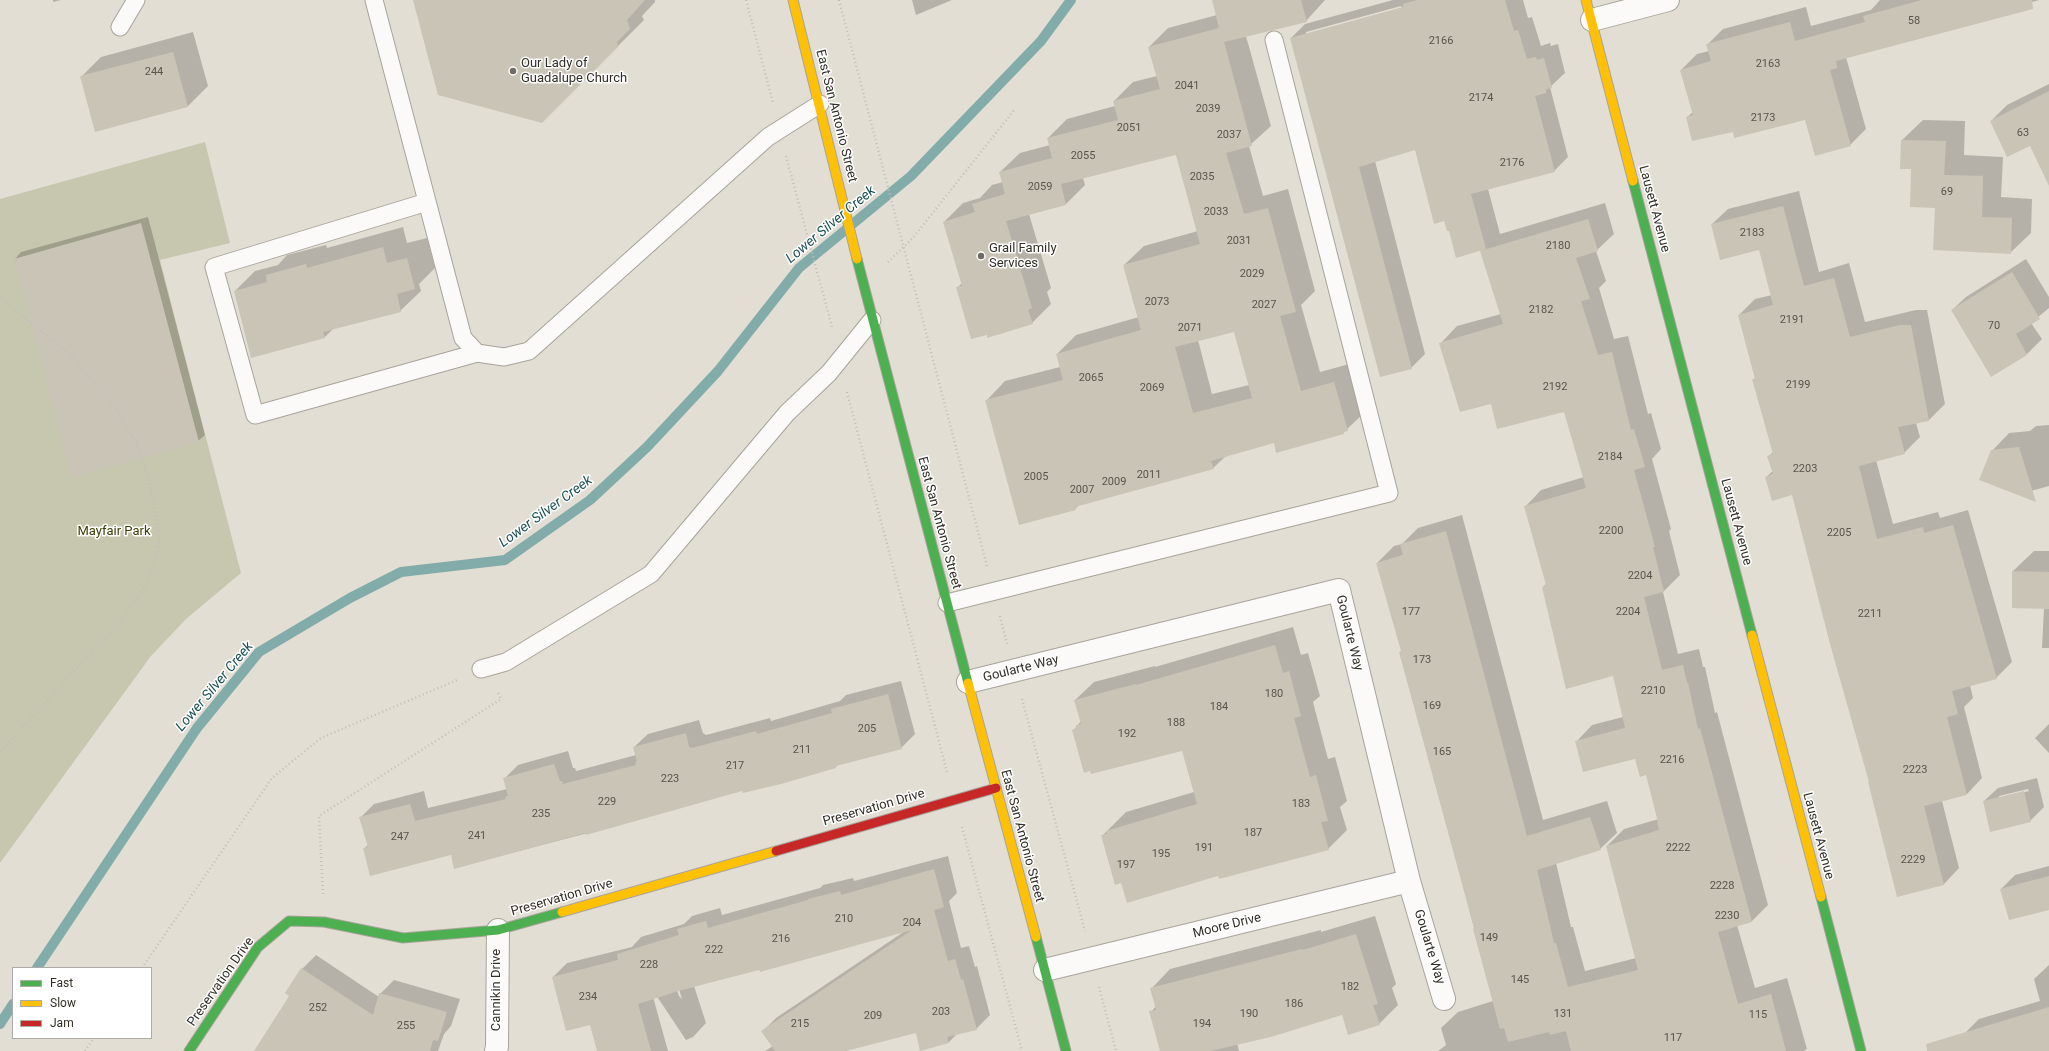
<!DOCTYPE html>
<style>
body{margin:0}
#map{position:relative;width:2049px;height:1051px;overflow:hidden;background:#e3ded3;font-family:Roboto,sans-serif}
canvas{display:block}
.legend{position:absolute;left:12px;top:967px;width:140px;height:72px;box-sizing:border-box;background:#fff;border:1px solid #adaba8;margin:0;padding:5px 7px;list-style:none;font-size:12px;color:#322e26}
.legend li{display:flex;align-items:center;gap:8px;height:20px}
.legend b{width:20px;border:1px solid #adaba8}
</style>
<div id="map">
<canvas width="2049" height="1051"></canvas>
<ul class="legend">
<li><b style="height:5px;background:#4caf50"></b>Fast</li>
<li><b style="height:5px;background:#ffc107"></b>Slow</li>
<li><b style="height:5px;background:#c62828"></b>Jam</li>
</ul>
</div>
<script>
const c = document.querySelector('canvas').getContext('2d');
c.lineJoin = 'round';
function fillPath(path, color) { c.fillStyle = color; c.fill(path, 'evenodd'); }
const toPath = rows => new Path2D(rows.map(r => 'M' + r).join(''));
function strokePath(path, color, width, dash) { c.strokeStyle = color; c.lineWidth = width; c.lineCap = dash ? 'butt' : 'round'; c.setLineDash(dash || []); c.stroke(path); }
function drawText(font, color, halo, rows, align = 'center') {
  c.font = font + ' Roboto,sans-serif'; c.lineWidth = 3; c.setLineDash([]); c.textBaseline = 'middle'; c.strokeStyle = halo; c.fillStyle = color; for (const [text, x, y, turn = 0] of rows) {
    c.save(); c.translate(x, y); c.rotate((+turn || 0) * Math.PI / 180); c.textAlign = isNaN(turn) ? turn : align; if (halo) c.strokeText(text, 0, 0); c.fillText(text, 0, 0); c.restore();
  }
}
const green = toPath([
 [205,142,230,243,160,260,241,573,186,619,151,656,0,863,0,199]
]);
const shadow = toPath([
 [53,0,61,0,53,2],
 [414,0,655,0,655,2,642,16,644,20,542,122],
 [912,0,952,0,916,15],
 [1213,0,1325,0,1306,21,1246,36,1271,126,1249,146,1263,196,1288,189,1315,291,1301,305,1320,372,1353,363,1366,411,1343,433,1274,442,1226,456,1213,468,1079,505,1075,509,986,401,1005,381,1060,367,1057,354,1076,335,1139,317,1124,265,1144,246,1198,231,1176,154,1083,178,1085,185,1066,204,1029,214,1051,288,1047,292,1051,304,1032,323,957,288,962,283,944,222,963,203,980,198,992,185,1003,182,1000,172,1020,153,1050,145,1048,138,1067,119,1115,106,1114,101,1133,82,1157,76,1149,47,1168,28,1217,15],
 [1234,330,1249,385,1212,394,1198,340],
 [1393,0,1523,0,1528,18,1532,17,1541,46,1550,43,1551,46,1558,44,1565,73,1550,87,1568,157,1554,171,1488,189,1500,234,1605,203,1614,234,1596,251,1606,281,1599,288,1614,339,1628,336,1648,414,1651,413,1661,449,1652,459,1671,529,1669,531,1680,575,1663,592,1678,654,1699,649,1703,667,1705,667,1715,713,1717,712,1768,905,1752,921,1737,925,1755,988,1787,978,1807,1049,1804,1051,1438,1051,1446,1045,1441,1028,1458,1012,1493,1001,1402,650,1377,563,1394,546,1402,544,1418,528,1462,515,1543,820,1607,801,1617,833,1600,849,1556,863,1571,927,1573,927,1585,971,1636,958,1607,846,1624,829,1659,819,1647,774,1636,757,1576,742,1592,725,1623,717,1614,675,1543,587,1547,583,1525,507,1541,490,1584,477,1565,411,1492,403,1441,343,1457,326,1501,314,1481,252,1483,249,1450,230,1415,149,1375,161,1425,354,1411,368,1291,38,1305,24],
 [1401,6,1402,8,1306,34,1306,32],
 [1880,0,2039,0,2032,2,2024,10,1846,57,1866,129,1850,145,1806,119,1687,117,1693,112,1681,70,1697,54,1709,51,1707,45,1723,29,1806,7,1811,26,1871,10],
 [193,32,208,86,188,106,81,77,101,57],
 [2049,84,2049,170,2030,145,1991,121,2007,105],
 [1923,120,1965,121,1964,155,2003,157,2001,197,2032,199,2031,233,2010,253,1936,207,1913,168,1901,168,1902,140],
 [1799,191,1819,272,1849,263,1865,322,1916,310,1927,310,1945,404,1929,420,1916,423,1920,437,1904,453,1876,460,1893,524,1938,512,1940,518,1968,510,2012,662,1996,678,1970,685,1973,698,1964,707,1982,778,1967,794,1942,801,1959,868,1944,884,1898,896,1870,782,1793,494,1766,477,1773,471,1769,456,1774,451,1753,380,1756,377,1739,315,1755,299,1772,295,1760,249,1712,224,1728,209],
 [148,217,205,435,198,441,15,259,21,252],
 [403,227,407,243,427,238,435,268,419,284,421,291,400,311,333,329,325,337,252,356,235,291,255,271,278,265,287,255,326,245,327,248],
 [2026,259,2049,297,2049,308,2031,323,2042,339,2028,353,1992,375,1952,310,1966,297],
 [2049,425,2049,486,2020,494,1992,451,2009,433,2030,431,2036,426],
 [2034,551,2049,551,2049,648,2042,648,2044,608,2013,571],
 [1293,627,1301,655,1308,653,1320,696,1313,702,1328,759,1335,757,1347,801,1340,807,1347,830,1328,849,1219,875,1122,882,1102,836,1126,812,1194,792,1183,750,1074,730,1081,721,1075,700,1094,682,1155,666,1155,667],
 [901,681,915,734,901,748,838,764,836,767,743,790,641,819,455,868,452,854,364,849,368,845,361,817,374,804,424,791,428,808,507,789,504,779,518,765,568,751,573,768,575,768,576,771,636,755,634,747,648,734,699,720,703,733,706,735,770,718,771,721,840,701,846,695],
 [2049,724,2049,753,2035,738],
 [2037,778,2044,807,2030,821,1984,801,1998,788],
 [2028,789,2029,791,1999,798,1999,796],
 [948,856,957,893,949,901,961,948,969,946,975,967,977,966,990,1015,976,1029,957,1034,949,1042,921,1050,916,1031,829,1051,765,1051,773,1046,763,1031,776,1018,905,931,694,986,706,1023,693,1037,686,1040,650,986,668,1051,598,1051,590,1024,553,977,567,963,632,947,641,937,684,924,692,916,720,908,722,915,820,888,823,885,853,878,854,881],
 [678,986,682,999,679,996,676,987],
 [2049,866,2049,909,2001,889,2015,875],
 [1375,916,1396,984,1392,988,1398,1005,1379,1024,1343,1014,1237,1043,1239,1051,1161,1051,1151,1012,1156,1006,1152,988,1170,969,1321,930,1321,932],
 [316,955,379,997,380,994,394,980,460,999,451,1026,444,1034,438,1051,255,1051,290,996,302,969],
 [2049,965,2049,1051,1970,1051,1965,1033,1979,1019,2040,1001,2034,979]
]);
const stream = toPath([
 [37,968,197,728,259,652,350,598,401,572,505,560,590,500,647,447,718,371,799,268,911,176,1041,41,1071,0],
 [0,1024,13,1004]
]);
const building = toPath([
 [413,0,645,0,627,20,630,29,617,42,618,47,542,123,438,95],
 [1212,0,1301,0,1307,22,1224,42,1252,146,1226,153,1244,214,1268,208,1296,312,1280,316,1301,391,1334,382,1348,431,1343,432,1344,434,1276,453,1274,443,1211,461,1214,469,1075,507,1076,510,1019,525,985,400,1063,380,1056,354,1141,330,1123,265,1200,244,1176,155,1061,184,1066,205,1006,221,1032,308,1028,310,1033,324,987,338,987,335,971,339,956,287,962,286,943,222,975,212,972,204,1005,194,999,172,1052,158,1047,138,1118,120,1113,101,1160,89,1148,47,1219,28],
 [1234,332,1252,398,1193,413,1175,347],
 [1417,0,1505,0,1514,31,1518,30,1527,59,1536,57,1537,60,1544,58,1552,88,1546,89,1546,93,1535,96,1555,172,1471,194,1486,249,1456,258,1449,231,1447,231,1444,221,1434,224,1415,150,1359,167,1412,369,1380,377,1290,38,1403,7,1403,4],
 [1922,0,2032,0,2033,9,1836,61,1837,68,1830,70,1851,146,1815,156,1805,120,1734,138,1733,132,1692,141,1686,117,1693,115,1680,70,1711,61,1706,44,1790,22,1795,41,1865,22,1863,16],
 [173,52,188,107,95,132,80,76],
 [2049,91,2049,186,2030,146,2007,157,1990,121],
 [1901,140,1946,141,1944,175,1983,176,1982,217,2012,218,2011,254,1933,250,1935,208,1910,207,1911,169,1900,169],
 [1783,206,1804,286,1834,278,1850,337,1900,325,1911,325,1929,421,1898,427,1905,454,1859,466,1877,539,1923,527,1924,533,1953,525,1997,679,1952,691,1958,714,1947,717,1967,795,1924,806,1944,885,1897,897,1868,782,1869,782,1830,644,1792,495,1772,501,1765,477,1773,474,1767,456,1773,454,1752,379,1755,379,1738,315,1773,305,1759,250,1720,260,1711,224],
 [1588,219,1598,251,1576,258,1590,299,1581,301,1598,355,1612,352,1631,430,1634,429,1645,467,1634,470,1655,547,1653,547,1664,592,1644,597,1662,670,1683,665,1687,683,1688,683,1698,729,1700,728,1752,922,1718,932,1738,1004,1771,994,1786,1051,1571,1051,1566,1031,1550,1035,1549,1032,1508,1042,1504,1028,1500,1029,1473,929,1474,928,1399,652,1401,651,1376,563,1403,555,1400,544,1446,531,1527,836,1590,817,1601,850,1537,870,1554,943,1556,943,1568,987,1638,970,1606,846,1659,830,1657,822,1658,822,1646,775,1640,777,1635,759,1583,772,1575,741,1625,728,1613,676,1566,689,1542,587,1546,585,1524,506,1586,488,1564,412,1497,429,1491,404,1460,412,1439,343,1503,324,1480,251],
 [141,223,199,442,71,478,14,259],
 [383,247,387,263,407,258,415,289,397,294,401,312,323,332,325,338,251,358,234,291,267,282,266,275,306,264,307,268],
 [2012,272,2040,319,2016,334,2027,355,1991,377,1951,310],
 [2019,447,2036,502,1979,480,1991,450],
 [2012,571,2049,572,2049,609,2012,608],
 [1275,645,1283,673,1289,671,1301,716,1294,718,1310,777,1316,775,1328,821,1321,822,1329,850,1219,879,1218,876,1127,903,1121,883,1115,885,1101,835,1107,834,1106,831,1197,804,1182,751,1091,774,1090,771,1084,773,1072,730,1076,728,1076,725,1081,724,1074,700,1136,684,1136,685],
 [888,694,902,749,836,766,836,768,781,784,743,793,742,791,586,835,585,833,454,869,451,855,370,876,363,848,368,847,359,817,410,804,415,821,506,799,505,797,508,796,503,778,554,764,560,781,562,781,563,784,636,765,635,762,637,761,633,747,686,733,689,747,692,748,756,731,757,734,832,713,831,709],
 [2024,791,2031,822,1990,832,1983,801],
 [934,869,944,907,934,910,948,961,955,959,961,980,963,979,977,1030,947,1037,949,1043,920,1051,916,1033,846,1051,775,1051,761,1031,912,930,760,972,759,970,678,991,638,1004,651,1051,597,1051,590,1025,566,1031,552,977,618,960,617,954,679,935,677,929,706,921,708,928,808,900,808,899,840,891,841,895],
 [2049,876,2049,910,2009,920,2000,889],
 [1356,934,1378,1004,1373,1005,1380,1025,1348,1035,1342,1015,1271,1037,1210,1051,1160,1051,1149,1011,1156,1010,1150,988,1302,949,1303,950],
 [301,968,373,1015,379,993,447,1012,438,1041,433,1040,430,1051,254,1051,289,996,285,993],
 [2049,1007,2049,1051,1927,1051,1926,1044]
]);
const path = toPath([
 [746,0,773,103],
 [839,0,987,566],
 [786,156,832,327],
 [888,262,912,239,1015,109],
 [0,298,71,355,114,405,135,441,150,483,160,540,157,555,144,588,122,619,0,752],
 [847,392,947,772],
 [1000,616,1007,644],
 [1022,699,1085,931],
 [962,827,1022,1051],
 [323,894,319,816,501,699,497,691],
 [142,968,272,778,321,738,457,680],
 [1099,987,1116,1051],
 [85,1051,94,1038]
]);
const lane = toPath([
 [374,0,463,338,477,353,504,357,529,351,768,137,820,104],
 [120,27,136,0],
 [427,202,214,267,255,415,477,353],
 [947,603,1389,493,1274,40],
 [481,669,506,662,651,574,787,413,829,373,872,320]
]);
const street = toPath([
 [1592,20,1668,0],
 [968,682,1339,590,1409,881,1444,999],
 [1045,970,1409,881],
 [496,1051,497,1046,498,930]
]);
const fast = toPath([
 [1633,181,1752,635],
 [857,259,968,683],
 [1821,897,1861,1051],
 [1036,937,1066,1051],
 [189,1051,258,947,289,921,324,922,403,938,498,930,562,912]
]);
const slow = toPath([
 [793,0,857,259],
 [1586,0,1633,181],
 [1752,635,1821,897],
 [968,683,1036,937],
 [562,912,776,851]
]);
const jam = toPath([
 [776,851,996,788]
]);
const markers = [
 [513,71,4,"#706c63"],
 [981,256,4,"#706c63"]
];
const numberNames = [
 ["58",1914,21],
 ["2166",1441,41],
 ["2163",1768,64],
 ["244",154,72],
 ["2041",1187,86],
 ["2174",1481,98],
 ["2039",1208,109],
 ["2173",1763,118],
 ["2051",1129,128],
 ["63",2023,133],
 ["2037",1229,135],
 ["2055",1083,156],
 ["2176",1512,163],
 ["2035",1202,177],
 ["2059",1040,187],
 ["69",1947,192],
 ["2033",1216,212],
 ["2183",1752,233],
 ["2031",1239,241],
 ["2180",1558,246],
 ["2029",1252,274],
 ["2073",1157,302],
 ["2027",1264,305],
 ["2182",1541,310],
 ["2191",1792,320],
 ["70",1994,326],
 ["2071",1190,328],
 ["2065",1091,378],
 ["2199",1798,385],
 ["2192",1555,387],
 ["2069",1152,388],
 ["2184",1610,457],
 ["2203",1805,469],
 ["2011",1149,475],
 ["2005",1036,477],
 ["2009",1114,482],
 ["2007",1082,490],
 ["2200",1611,531],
 ["2205",1839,533],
 ["2204",1640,576],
 ["177",1411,612],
 ["2204",1628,612],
 ["2211",1870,614],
 ["173",1422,660],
 ["2210",1653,691],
 ["180",1274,694],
 ["169",1432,706],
 ["184",1219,707],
 ["188",1176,723],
 ["205",867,729],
 ["192",1127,734],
 ["211",802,750],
 ["165",1442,752],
 ["2216",1672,760],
 ["217",735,766],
 ["2223",1915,770],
 ["223",670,779],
 ["229",607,802],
 ["183",1301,804],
 ["235",541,814],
 ["187",1253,833],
 ["241",477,836],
 ["247",400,837],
 ["191",1204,848],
 ["2222",1678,848],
 ["195",1161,854],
 ["2229",1913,860],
 ["197",1126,865],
 ["2228",1722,886],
 ["2230",1727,916],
 ["210",844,919],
 ["204",912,923],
 ["149",1489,938],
 ["216",781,939],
 ["222",714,950],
 ["228",649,965],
 ["145",1520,980],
 ["182",1350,987],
 ["234",588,997],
 ["186",1294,1004],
 ["252",318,1008],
 ["203",941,1012],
 ["190",1249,1014],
 ["131",1563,1014],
 ["115",1758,1015],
 ["209",873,1016],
 ["215",800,1024],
 ["194",1202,1024],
 ["255",406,1026],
 ["117",1673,1038]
];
const poiNames = [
 ["Our Lady of",521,64],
 ["Guadalupe Church",521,79],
 ["Grail Family",989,249],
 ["Services",989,264]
];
const streetNames = [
 ["East San Antonio Street",836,116,76],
 ["Lausett Avenue",1654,209,75],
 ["Lausett Avenue",1736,522,75],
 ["East San Antonio Street",939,523,75],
 ["Goularte Way",1349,633,76],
 ["Goularte Way",1021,669,-14],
 ["Preservation Drive",874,808,-16],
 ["East San Antonio Street",1022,836,75],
 ["Lausett Avenue",1818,836,75],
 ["Preservation Drive",562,898,-16],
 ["Moore Drive",1227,926,-14],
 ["Goularte Way",1429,947,73],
 ["Preservation Drive",221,982,-55],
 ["Cannikin Drive",497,990,-90]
];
const parkNames = [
 ["Mayfair Park",114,532]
];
const waterNames = [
 ["Lower Silver Creek",831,225,-40],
 ["Lower Silver Creek",546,512,-36],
 ["Lower Silver Creek",215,687,-50]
];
fillPath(green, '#c7c7af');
fillPath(shadow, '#0003');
strokePath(stream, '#82aca9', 10);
fillPath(building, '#cac4b6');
strokePath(lane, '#a8a49b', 19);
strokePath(street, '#a8a49b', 24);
strokePath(fast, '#a8a49b', 11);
strokePath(slow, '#a8a49b', 11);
strokePath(jam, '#a8a49b', 11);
strokePath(path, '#c2bebb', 2.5, [1, 3]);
strokePath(lane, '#fbfaf8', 17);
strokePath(street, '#fbfaf8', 22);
strokePath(fast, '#4caf50', 9);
strokePath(slow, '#ffc107', 9);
strokePath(jam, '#c62828', 9);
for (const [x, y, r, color] of markers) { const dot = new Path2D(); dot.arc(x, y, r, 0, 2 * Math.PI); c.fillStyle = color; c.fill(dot); strokePath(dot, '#fff', 1.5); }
drawText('11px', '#58544a', null, numberNames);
drawText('13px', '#322e26', '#fff', poiNames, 'left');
drawText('13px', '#322e26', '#fff', streetNames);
drawText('13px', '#3b3e04', '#fff', parkNames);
drawText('italic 14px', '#1b5152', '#fff', waterNames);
</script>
